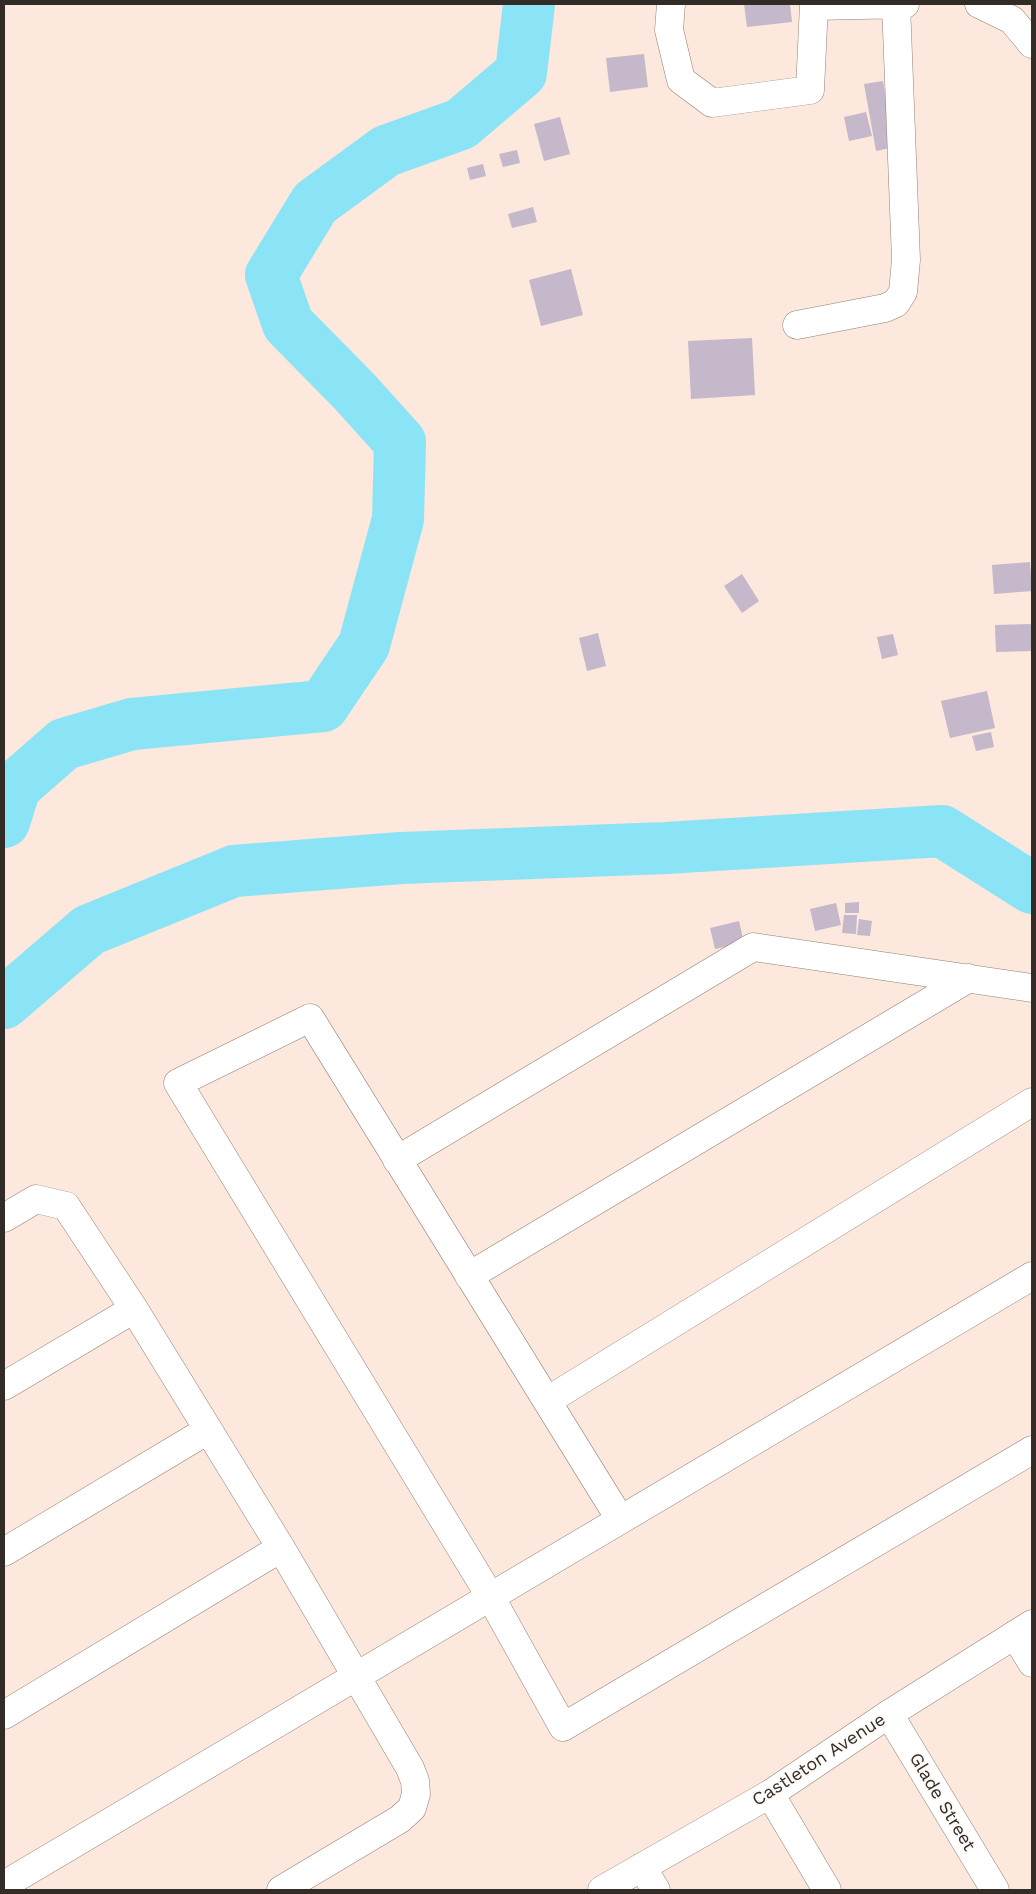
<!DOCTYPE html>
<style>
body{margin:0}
#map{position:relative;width:1036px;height:1894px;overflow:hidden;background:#fce8dc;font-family:"Work Sans",sans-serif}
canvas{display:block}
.frame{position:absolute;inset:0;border:5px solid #322b26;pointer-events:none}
</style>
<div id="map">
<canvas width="1036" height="1894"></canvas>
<div class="frame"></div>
</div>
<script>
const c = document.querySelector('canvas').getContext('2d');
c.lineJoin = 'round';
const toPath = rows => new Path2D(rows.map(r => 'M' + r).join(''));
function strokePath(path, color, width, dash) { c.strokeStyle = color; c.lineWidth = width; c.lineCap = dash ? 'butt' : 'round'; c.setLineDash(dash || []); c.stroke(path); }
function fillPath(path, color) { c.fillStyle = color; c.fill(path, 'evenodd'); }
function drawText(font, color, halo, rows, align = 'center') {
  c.font = font + ' "Work Sans",sans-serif'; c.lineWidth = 4; c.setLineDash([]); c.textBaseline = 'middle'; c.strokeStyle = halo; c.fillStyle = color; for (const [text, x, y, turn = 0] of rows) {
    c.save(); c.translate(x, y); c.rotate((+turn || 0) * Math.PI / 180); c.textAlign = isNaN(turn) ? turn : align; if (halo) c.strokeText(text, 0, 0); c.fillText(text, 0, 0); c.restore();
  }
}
const river = toPath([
 [4,822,15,787,64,744,132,724,323,706,364,645,398,519,400,442,354,391,288,324,271,275,315,203,386,151,461,124,521,73,529,4],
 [4,1003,89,930,234,871,401,858,666,848,942,831,1032,888]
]);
const building = toPath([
 [744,4,790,4,792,22,747,27],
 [644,54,648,87,610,92,606,58],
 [883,81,895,147,876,151,864,84],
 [866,112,872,136,849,141,844,117],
 [560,117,570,154,544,161,534,124],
 [517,150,520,163,503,167,499,154],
 [483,164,486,176,470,180,467,168],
 [533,207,537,222,512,228,508,214],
 [571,269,583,315,541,326,529,280],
 [752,338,755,395,691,399,688,341],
 [1030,562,1032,591,994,594,992,565],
 [742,574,759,601,742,613,724,586],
 [1032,624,1032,651,996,652,995,625],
 [598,633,606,666,587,671,579,638],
 [893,634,898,655,882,659,877,637],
 [987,691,995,728,950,738,941,701],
 [991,732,994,747,976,751,972,736],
 [859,902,859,913,845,913,845,903],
 [836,903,841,925,815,931,810,909],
 [844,915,857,915,856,934,842,933],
 [859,919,872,921,870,936,857,935],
 [739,921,744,943,715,949,710,928]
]);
const minor = toPath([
 [671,4,669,30,681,80,712,103,810,90,814,4],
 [979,4,1012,20,1032,44],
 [815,6,905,4],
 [797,325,885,308,896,303,903,292,906,260,896,4],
 [397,1160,753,947,1032,988],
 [4,1218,36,1199,66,1206,134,1309,281,1548,410,1768,415,1781,416,1794,412,1808,400,1819,281,1890],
 [469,1276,969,978],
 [4,1386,134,1309],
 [547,1401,1032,1102],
 [620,1519,310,1018,178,1083,490,1596,563,1727,1032,1450],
 [4,1552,208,1430],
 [1015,1635,1032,1663],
 [889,1714,995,1890],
 [4,1715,281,1548],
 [770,1794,827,1890],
 [642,1867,656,1890],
 [4,1885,1032,1276]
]);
const tertiary = toPath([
 [602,1890,770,1794,889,1714,1032,1624]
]);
const streetNames = [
 ["Castleton Avenue",819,1760,-33],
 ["Glade Street",942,1802,59]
];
strokePath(river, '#8be3f6', 52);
fillPath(building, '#c4b8ca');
strokePath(minor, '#928075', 29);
strokePath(tertiary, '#928075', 29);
strokePath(minor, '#fff', 28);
strokePath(tertiary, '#fff', 28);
drawText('18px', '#322b26', '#fdf9f6', streetNames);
</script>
